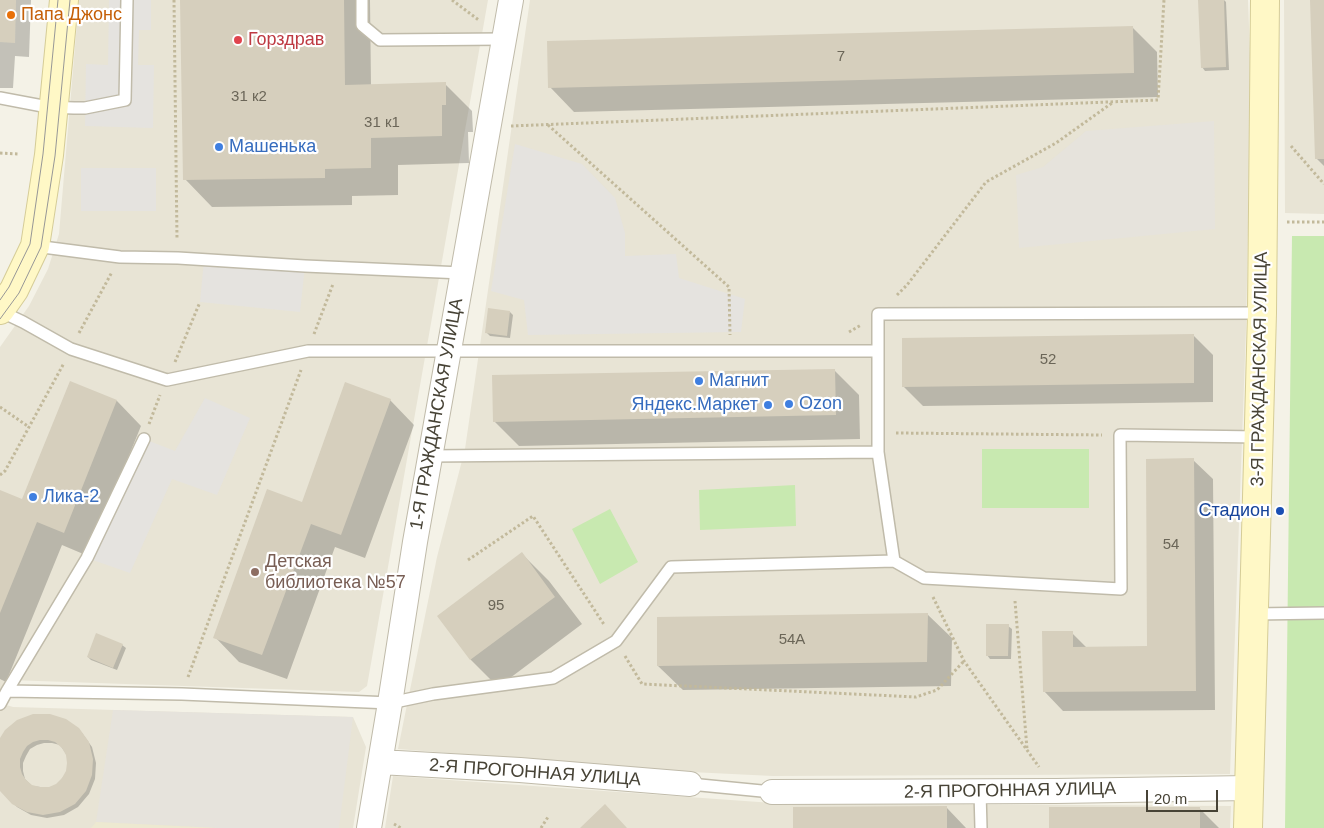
<!DOCTYPE html>
<meta charset="utf-8">
<style>
body{margin:0}
#map{position:relative;width:1324px;height:828px;overflow:hidden;background:#f4f2e7;font-family:Arial,sans-serif}
canvas{display:block}
.scale{position:absolute;left:1146px;top:790px;width:72px;height:22px;box-sizing:border-box;border:2px solid #474336;border-top:0;padding-left:6px;font-size:15px;line-height:18px;white-space:nowrap;color:#474336;-webkit-text-stroke:4px #fff;paint-order:stroke}
</style>
<div id="map">
<canvas width="1324" height="828"></canvas>
<div class="scale">20 m</div>
</div>
<script>
const c = document.querySelector('canvas').getContext('2d');
c.lineJoin = 'round';
function fillPath(path, color) { c.fillStyle = color; c.fill(path, 'evenodd'); }
const toPath = rows => new Path2D(rows.map(r => 'M' + r).join(''));
function strokePath(path, color, width, dash) { c.strokeStyle = color; c.lineWidth = width; c.lineCap = dash ? 'butt' : 'round'; c.setLineDash(dash || []); c.stroke(path); }
function drawText(font, color, halo, rows, align = 'center') {
  c.font = font + ' Arial,sans-serif'; c.lineWidth = 4.5; c.setLineDash([]); c.textBaseline = 'middle'; c.strokeStyle = halo; c.fillStyle = color; for (const [text, x, y, turn = 0] of rows) {
    c.save(); c.translate(x, y); c.rotate((+turn || 0) * Math.PI / 180); c.textAlign = isNaN(turn) ? turn : align; if (halo) c.strokeText(text, 0, 0); c.fillText(text, 0, 0); c.restore();
  }
}
const residential = toPath([
 [79,0,488,0,367,686,359,692,9,680,0,698,0,347,29,306,48,269,59,234],
 [530,0,1248,0,1251,80,1246,328,1230,774,773,776,691,772,398,749,437,557,465,449],
 [1284,0,1324,0,1324,214,1285,213],
 [0,703,13,707,353,717,366,747,353,828,0,828],
 [393,776,773,803,1231,806,1230,828,385,828]
]);
const industrial = toPath([
 [1214,121,1215,229,1019,248,1016,175,1043,167,1086,131],
 [113,710,353,717,339,828,218,828,96,822]
]);
const education = toPath([
 [96,822,218,828,91,828]
]);
const green = toPath([
 [1292,236,1324,236,1324,828,1285,828],
 [982,449,1089,449,1089,508,982,508],
 [795,485,796,526,700,530,699,490],
 [610,509,638,562,600,584,572,529]
]);
const parking = toPath([
 [109,0,151,0,151,30,139,30,138,65,154,65,153,128,85,126,86,64,108,65],
 [515,144,582,164,615,198,625,233,625,256,676,254,679,278,745,299,741,332,528,335,524,300,491,291],
 [81,168,156,168,156,211,81,211],
 [204,260,305,266,300,312,200,302],
 [205,398,250,418,217,495,172,479,130,573,87,558,144,439,175,451]
]);
const shadow = toPath([
 [0,0,31,0,29,57,15,56,13,88,0,88],
 [182,0,370,0,371,86,445,84,472,111,473,132,468,132,469,163,398,165,398,195,352,196,352,205,212,207,185,179],
 [1199,0,1224,0,1226,2,1229,70,1205,71,1202,67],
 [1311,0,1324,0,1324,166,1316,158],
 [1132,27,1157,52,1158,97,574,112,550,87],
 [510,312,513,315,510,338,490,336,486,332],
 [1193,335,1213,355,1213,402,923,406,903,386],
 [834,370,859,395,860,439,519,446,494,421],
 [71,383,117,401,141,426,88,556,62,545,6,682,0,679,0,491,23,501],
 [390,400,414,425,365,558,335,547,287,679,239,662,215,637,302,504],
 [1193,460,1213,479,1215,710,1063,711,1044,691,1072,633,1087,648,1148,647],
 [522,554,549,581,582,624,498,687,471,660,438,616],
 [927,614,952,638,951,686,683,690,658,666],
 [1008,626,1012,629,1011,659,990,659,987,655],
 [122,645,126,648,117,670,91,660,88,657],
 [82,733,92,747,96,763,95,779,89,794,78,807,64,815,47,818,31,815,17,807,2,791,0,788,0,740],
 [44,743,52,743,60,745,67,755,67,772,57,785,49,788,32,786,25,779,23,771,23,763,26,756,30,749,37,745],
 [947,808,966,828,795,828],
 [1199,808,1219,828,1050,828]
]);
const building = toPath([
 [0,0,16,0,15,43,0,42],
 [180,0,344,0,345,85,446,82,446,105,442,105,442,136,371,138,371,168,325,169,325,178,183,180],
 [1198,0,1224,0,1226,67,1201,68],
 [1310,0,1324,0,1324,159,1315,159],
 [1133,26,1134,73,548,88,547,41],
 [488,308,510,311,507,336,485,333],
 [1194,334,1194,383,902,387,902,338],
 [835,369,836,415,493,422,492,375],
 [70,381,117,400,64,533,37,522,0,613,0,490,22,499],
 [345,382,391,399,341,535,311,524,262,655,213,638,267,489,302,502],
 [1194,458,1196,691,1043,692,1042,631,1073,631,1073,647,1147,646,1146,459],
 [522,552,555,597,470,660,437,616],
 [928,613,927,662,657,666,657,617],
 [986,624,1009,624,1008,656,986,656],
 [96,633,123,644,113,668,87,657],
 [33,714,50,714,66,719,79,728,89,742,93,759,92,775,86,791,75,804,60,812,43,815,27,812,12,804,0,791,0,738,5,730,17,720],
 [40,740,48,740,55,742,62,748,66,755,67,763,66,771,62,778,56,784,49,787,40,787,32,785,26,780,22,774,20,767,20,759,23,752,27,746,33,742],
 [605,804,627,828,580,828],
 [947,806,947,828,793,828,793,807],
 [1049,807,1200,807,1200,828,1049,828]
]);
const path = toPath([
 [174,0,177,240],
 [452,0,480,21],
 [548,125,729,287,730,335],
 [511,126,1158,100,1164,0],
 [1291,146,1324,184],
 [0,153,19,154],
 [1287,222,1324,222],
 [897,295,907,285,986,182,1056,143,1112,103],
 [849,332,861,325],
 [79,333,112,272],
 [314,334,333,284],
 [175,362,200,302],
 [0,407,29,427],
 [149,424,160,395],
 [896,433,1102,435],
 [0,475,5,471,64,363],
 [468,560,533,516,605,626],
 [933,597,964,661,1039,767],
 [1015,601,1027,749],
 [625,656,642,684,916,697,937,690,964,661],
 [188,677,301,370],
 [394,824,401,828],
 [541,828,548,817]
]);
const lane = toPath([
 [362,0,362,25,380,40,504,39],
 [0,98,48,107,74,108,85,108,125,100,127,0],
 [35,246,120,257,178,258,305,266,462,273],
 [1,310,4,313,23,322,71,349,167,380,308,351,878,351],
 [430,456,878,452],
 [894,561,924,578,1121,589,1120,435,1259,437],
 [1254,614,1324,613],
 [7,691,182,694,390,703,433,694,553,678,616,641,671,567,894,561,878,452,878,314,1262,313],
 [0,704,7,691,87,558,144,439],
 [690,784,772,792],
 [980,792,981,828]
]);
const street = toPath([
 [380,762,520,770,690,784],
 [772,792,1056,791,1249,788],
 [369,828,390,703,415,542,511,0]
]);
const secondary = toPath([
 [0,310,14,290,35,246,49,155,64,0],
 [1248,828,1262,313,1265,0]
]);
const tram = toPath([
 [0,300,9,287,30,244,43,154,58,0],
 [0,319,19,293,41,247,55,156,70,0]
]);
const markers = [
 [11,15,5,"#e8710a"],
 [238,40,5,"#e0444e"],
 [219,147,5,"#3f7fe0"],
 [699,381,5,"#3f7fe0"],
 [789,404,5,"#3f7fe0"],
 [768,405,5,"#3f7fe0"],
 [33,497,5,"#3f7fe0"],
 [1280,511,5,"#1a4fb4"],
 [255,572,5,"#8d6e63"]
];
const numberNames = [
 ["7",841,57],
 ["31 к2",249,97],
 ["31 к1",382,123],
 ["52",1048,360],
 ["54",1171,545],
 ["95",496,606],
 ["54А",792,640]
];
const foodNames = [
 ["Папа Джонс",21,15]
];
const healthNames = [
 ["Горздрав",248,40]
];
const shopNames = [
 ["Машенька",229,147],
 ["Магнит",709,381],
 ["Ozon",799,404],
 ["Яндекс.Маркет",758,405,"right"],
 ["Лика-2",43,497]
];
const streetNames = [
 ["3-Я ГРАЖДАНСКАЯ УЛИЦА",1260,369,-89],
 ["1-Я ГРАЖДАНСКАЯ УЛИЦА",437,414,-80],
 ["2-Я ПРОГОННАЯ УЛИЦА",535,773,4],
 ["2-Я ПРОГОННАЯ УЛИЦА",1010,791,-1]
];
const transitNames = [
 ["Стадион",1270,511]
];
const educationNames = [
 ["Детская",265,562],
 ["библиотека №57",265,583]
];
fillPath(residential, '#e8e4d5');
fillPath(industrial, '#e6e3dc');
fillPath(education, '#ede9d1');
fillPath(green, '#c8e9b0');
fillPath(parking, '#e5e3df');
fillPath(shadow, '#0003');
fillPath(building, '#d6cfbd');
strokePath(lane, '#c0bbaa', 14);
strokePath(street, '#c0bbaa', 26);
strokePath(secondary, '#d5cc97', 30);
strokePath(path, '#c2b99b', 3, [2.5, 2.5]);
strokePath(lane, '#fff', 11);
strokePath(street, '#fff', 24);
strokePath(secondary, '#fff8c6', 28);
strokePath(tram, '#979797', 1);
for (const [x, y, r, color] of markers) { const dot = new Path2D(); dot.arc(x, y, r, 0, 2 * Math.PI); c.fillStyle = color; c.fill(dot); strokePath(dot, '#fff', 2); }
drawText('15px', '#6b6658', null, numberNames);
drawText('18px', '#c56008', '#fff', foodNames, 'left');
drawText('18px', '#be3a42', '#fff', healthNames, 'left');
drawText('18px', '#366cbe', '#fff', shopNames, 'left');
drawText('18px', '#474336', '#fff', streetNames);
drawText('18px', '#164399', '#fff', transitNames, 'right');
drawText('18px', '#785e54', '#fff', educationNames, 'left');
</script>
